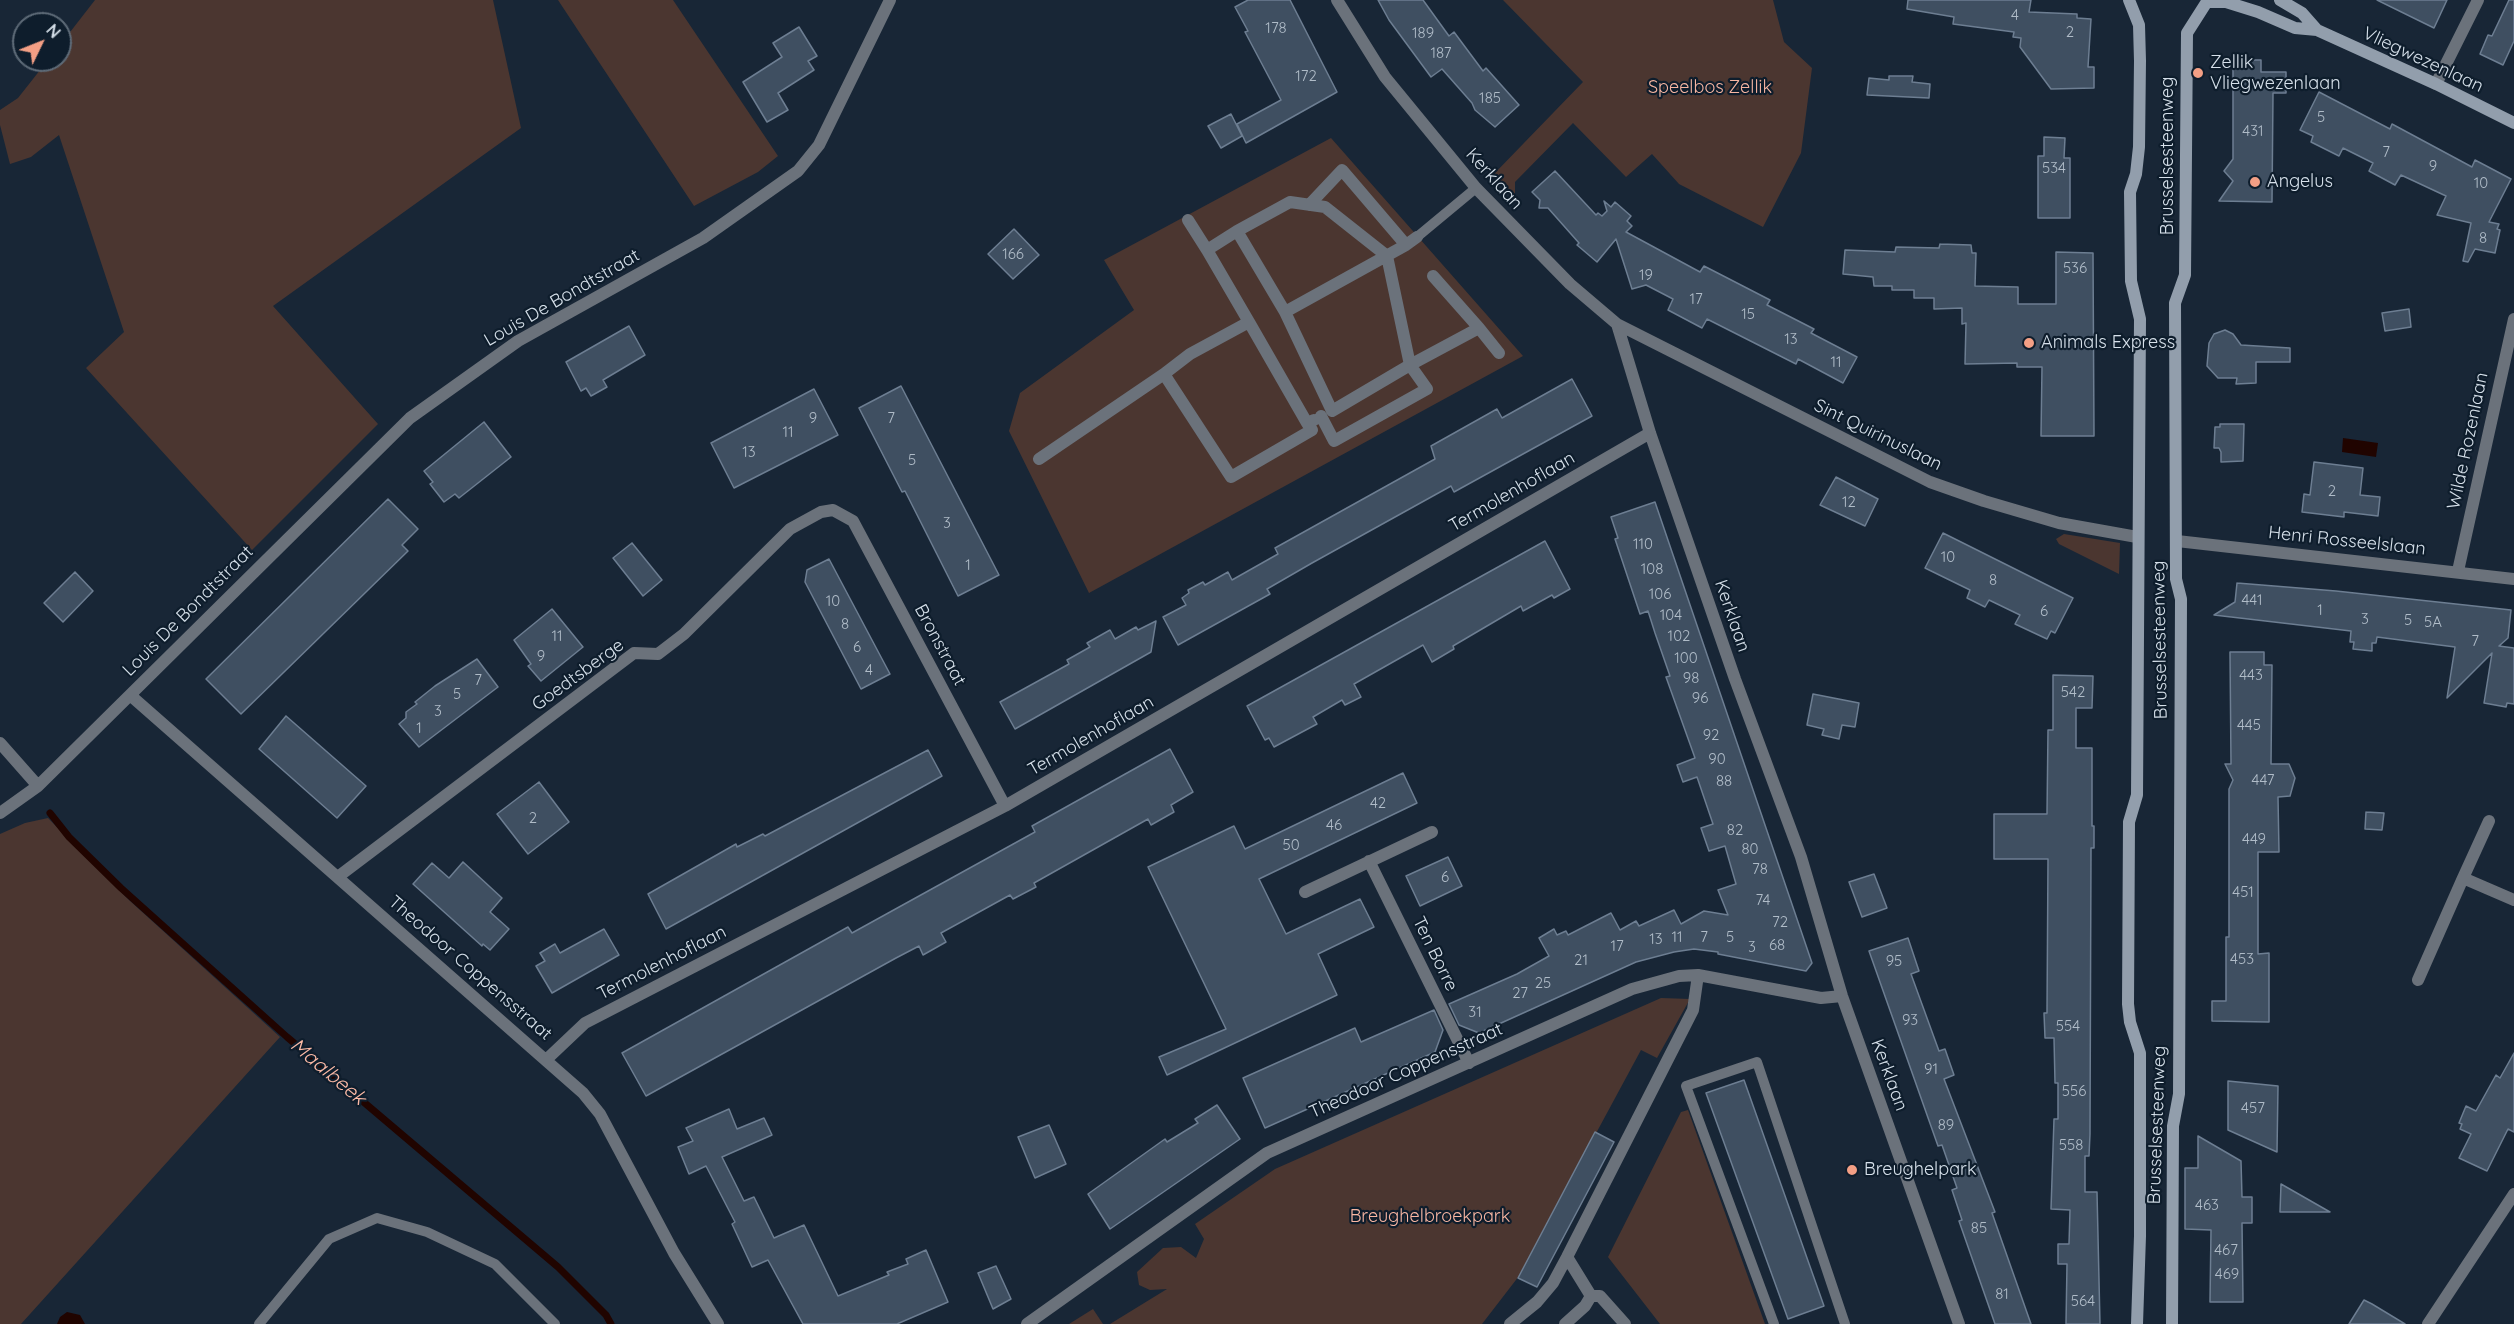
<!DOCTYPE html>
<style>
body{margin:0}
#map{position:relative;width:2514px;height:1324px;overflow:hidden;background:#182636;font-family:Quicksand,sans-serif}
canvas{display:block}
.north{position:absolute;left:12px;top:12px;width:60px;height:60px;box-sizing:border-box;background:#0e1d2c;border:2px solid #5e6b78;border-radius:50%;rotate:47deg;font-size:16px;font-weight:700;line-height:24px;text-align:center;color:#d6e0ea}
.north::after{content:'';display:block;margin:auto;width:21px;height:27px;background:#f39f85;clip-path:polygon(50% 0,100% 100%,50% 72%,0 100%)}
</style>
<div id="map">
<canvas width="2514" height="1324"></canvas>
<div class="north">N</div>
</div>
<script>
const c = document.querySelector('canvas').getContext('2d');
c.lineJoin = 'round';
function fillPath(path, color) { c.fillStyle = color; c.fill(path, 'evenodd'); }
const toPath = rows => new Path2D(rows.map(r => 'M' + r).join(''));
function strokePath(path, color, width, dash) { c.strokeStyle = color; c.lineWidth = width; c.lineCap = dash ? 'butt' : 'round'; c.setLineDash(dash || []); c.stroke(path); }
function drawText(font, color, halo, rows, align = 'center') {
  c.font = font + ' Quicksand,sans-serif'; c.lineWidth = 4.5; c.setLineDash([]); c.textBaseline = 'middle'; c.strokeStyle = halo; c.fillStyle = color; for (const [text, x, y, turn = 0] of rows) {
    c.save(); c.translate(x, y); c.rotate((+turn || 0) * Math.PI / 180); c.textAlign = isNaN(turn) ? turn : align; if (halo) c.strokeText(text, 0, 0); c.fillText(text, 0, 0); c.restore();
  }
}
const green = toPath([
 [95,0,493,0,521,128,273,306,378,424,252,550,86,368,124,332,59,135,31,157,10,164,0,125,0,110,18,98,48,60,60,60,60,45],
 [558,0,673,0,778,156,758,172,694,206],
 [1503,0,1773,0,1784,42,1812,68,1801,153,1763,227,1679,184,1652,154,1626,177,1573,123,1515,182,1515,200,1493,175,1583,82],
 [1331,138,1523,356,1089,593,1009,431,1020,393,1134,310,1104,260],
 [2064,534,2120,543,2119,574,2059,544,2056,539],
 [48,818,129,900,280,1037,21,1324,0,1324,0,834,25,823],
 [1661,998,1690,999,1657,1058,1641,1050,1519,1276,1482,1324,1110,1324,1167,1289,1150,1290,1139,1285,1137,1272,1163,1248,1181,1247,1196,1258,1204,1239,1195,1224,1275,1169],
 [1688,1110,1765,1324,1660,1324,1608,1257,1681,1112],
 [1093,1309,1103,1324,1069,1324]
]);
const water = toPath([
 [2343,438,2378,443,2376,457,2342,452],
 [67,1312,80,1315,85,1324,57,1324,60,1317]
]);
const stream = toPath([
 [50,813,69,837,121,888,287,1037,558,1267,606,1315,611,1324]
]);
const building = toPath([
 [1248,0,1290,0,1337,92,1246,143,1237,124,1281,100,1245,32,1248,31,1235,7,1248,0],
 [1378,0,1423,0,1449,36,1454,32,1483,71,1486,68,1519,105,1495,127,1475,110,1472,103,1442,69,1431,77,1389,20,1378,0],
 [1908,0,2031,0,2029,12,2077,14,2077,18,2091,19,2088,67,2094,67,2094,88,2051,89,2020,47,2021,38,2013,37,2014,32,1953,24,1954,17,1907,9,1908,0],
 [2377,0,2447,0,2434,28,2377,0],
 [2509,0,2514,0,2514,41,2503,65,2480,54,2488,35,2492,36,2509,0],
 [799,27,817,56,808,61,814,70,778,93,788,110,767,122,743,82,782,57,773,43,799,27],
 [2233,60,2261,60,2261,72,2286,72,2286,93,2273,93,2272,202,2219,201,2233,181,2224,171,2233,159,2233,60],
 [1889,76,1913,76,1912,82,1930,84,1929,98,1867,95,1869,78,1889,80,1889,76],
 [2319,92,2390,129,2392,124,2472,167,2475,160,2511,179,2489,222,2499,224,2497,229,2500,230,2495,253,2475,249,2468,262,2463,261,2471,223,2437,215,2446,196,2401,175,2395,185,2369,171,2373,163,2343,148,2339,156,2311,142,2313,136,2300,130,2319,92],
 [1231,114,1242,136,1221,148,1208,126,1231,114],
 [2044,137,2065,138,2064,158,2070,158,2070,218,2038,218,2038,156,2044,156,2044,137],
 [1555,171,1596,215,1598,213,1602,216,1607,211,1604,201,1611,207,1615,202,1631,216,1627,221,1632,226,1626,232,1700,272,1704,266,1770,300,1767,305,1814,329,1811,333,1857,357,1843,383,1798,359,1796,364,1707,319,1702,328,1668,310,1673,299,1646,285,1632,289,1616,239,1597,262,1577,245,1579,243,1548,208,1539,208,1540,200,1532,192,1555,171],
 [1014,229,1039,255,1013,279,988,254,1014,229],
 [1940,244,1971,245,1972,253,1976,253,1975,286,2018,287,2018,304,2056,304,2056,252,2093,253,2094,436,2041,436,2042,367,2017,367,2017,363,1965,364,1966,323,1962,324,1962,308,1934,309,1934,298,1914,298,1914,290,1892,290,1892,286,1874,286,1873,277,1843,274,1845,250,1895,252,1896,247,1939,248,1940,244],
 [2409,309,2411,327,2385,331,2382,313,2409,309],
 [629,326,645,355,603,380,607,387,591,396,586,388,581,391,566,362,629,326],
 [2225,330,2233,334,2241,345,2290,348,2290,362,2256,362,2256,383,2236,384,2237,378,2218,378,2207,366,2209,343,2214,334,2225,330],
 [1572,379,1592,416,1454,492,1451,486,1312,563,1267,589,1270,594,1178,645,1163,617,1186,605,1182,598,1189,593,1188,590,1203,582,1205,585,1228,572,1232,580,1278,554,1275,548,1435,459,1431,446,1497,409,1502,418,1572,379],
 [901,386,999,575,958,596,905,491,902,492,859,408,901,386],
 [814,389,838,435,734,488,711,443,814,389],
 [484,422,511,457,459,498,455,494,444,502,430,484,433,482,424,471,484,422],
 [2220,424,2244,424,2243,461,2221,462,2221,452,2219,448,2214,448,2215,427,2220,427,2220,424],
 [2314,462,2363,468,2360,495,2380,497,2378,516,2344,512,2344,517,2302,512,2304,494,2310,495,2314,462],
 [1836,477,1878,499,1865,526,1820,505,1836,477],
 [388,499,418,529,402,545,408,551,241,714,206,679,388,499],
 [1655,502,1812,963,1806,971,1718,954,1718,952,1694,949,1674,952,1636,962,1479,1033,1459,1025,1449,1004,1517,974,1549,956,1539,938,1554,929,1557,935,1566,931,1568,935,1611,913,1620,930,1636,921,1639,926,1674,910,1681,924,1704,911,1728,915,1718,890,1736,884,1725,846,1709,851,1701,828,1713,824,1697,777,1683,782,1677,765,1695,758,1666,677,1670,676,1655,633,1648,611,1640,614,1615,539,1618,538,1611,517,1655,502],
 [1943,533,2073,598,2055,633,2051,631,2047,639,2015,624,2020,615,1989,600,1985,607,1967,598,1970,590,1925,568,1943,533],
 [1545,541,1570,589,1554,598,1552,595,1523,611,1521,606,1453,646,1454,649,1432,662,1423,645,1354,684,1361,697,1345,705,1342,700,1313,717,1317,724,1274,747,1269,738,1265,740,1247,706,1545,541],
 [632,543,662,580,643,596,613,558,632,543],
 [829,559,890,674,861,689,805,582,807,570,829,559],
 [75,572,93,591,63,622,44,603,75,572],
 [2237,583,2336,591,2511,610,2508,638,2499,646,2514,648,2514,704,2507,703,2506,707,2484,703,2492,653,2447,698,2455,647,2377,637,2376,643,2372,643,2372,651,2353,649,2354,642,2350,642,2351,631,2214,615,2235,602,2237,583],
 [552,609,583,647,541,681,528,666,531,664,514,640,552,609],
 [1156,621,1151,652,1015,729,1000,702,1069,664,1067,660,1090,647,1087,643,1110,630,1115,639,1136,627,1138,630,1156,621],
 [2230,652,2264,652,2264,665,2272,665,2271,764,2289,764,2295,778,2290,796,2278,797,2279,852,2258,852,2258,954,2269,953,2269,1022,2212,1021,2212,1001,2226,1001,2226,937,2229,937,2229,789,2233,780,2225,764,2231,764,2230,652],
 [477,659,498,687,419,747,399,724,406,718,406,712,417,704,415,702,435,686,477,659],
 [2053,675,2093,676,2092,708,2076,708,2076,748,2092,748,2092,826,2094,826,2094,848,2091,848,2090,1134,2089,1156,2085,1156,2085,1192,2097,1192,2100,1324,2066,1324,2067,1264,2058,1264,2058,1244,2069,1244,2070,1210,2051,1209,2054,1119,2058,1119,2058,1083,2055,1083,2054,1038,2045,1038,2044,1013,2047,1013,2048,859,1994,859,1994,814,2047,814,2048,730,2053,730,2053,675],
 [1813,694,1859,703,1855,727,1842,725,1839,739,1822,735,1824,729,1807,725,1813,694],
 [286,716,366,786,337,818,259,749,286,716],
 [1170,749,1193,792,1171,805,1174,812,1151,825,1148,819,1034,883,1036,887,1013,899,1010,895,941,933,946,942,923,955,919,946,896,958,646,1096,622,1053,848,927,852,933,1035,832,1032,826,1170,749],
 [928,750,942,776,666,929,648,894,736,844,737,847,763,834,765,836,928,750],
 [1403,773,1417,803,1259,879,1286,934,1360,899,1374,927,1318,954,1337,995,1167,1075,1159,1057,1226,1029,1148,867,1234,826,1245,849,1403,773],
 [539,782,569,822,528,854,497,814,539,782],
 [2366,812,2384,813,2382,830,2365,829,2366,812],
 [1448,857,1462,886,1420,906,1406,876,1448,857],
 [463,862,502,898,490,912,509,929,490,950,483,944,482,946,413,884,432,863,449,878,463,862],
 [1874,874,1887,908,1862,917,1849,882,1874,874],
 [604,929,619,955,552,993,536,966,545,961,540,953,555,944,560,953,604,929],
 [1908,938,1919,971,1911,974,1939,1051,1945,1049,1954,1075,1944,1079,1995,1212,1992,1213,2031,1324,1995,1324,1959,1221,1962,1220,1952,1190,1957,1188,1942,1145,1938,1146,1869,951,1908,938],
 [1434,1010,1443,1030,1435,1052,1265,1128,1243,1078,1355,1028,1361,1042,1434,1010],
 [2514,1053,2514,1132,2508,1129,2487,1171,2459,1158,2471,1134,2460,1129,2462,1124,2459,1123,2466,1106,2476,1111,2496,1075,2500,1078,2514,1053],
 [1744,1080,1824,1306,1788,1319,1706,1093,1744,1080],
 [2228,1081,2278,1086,2277,1152,2228,1130,2228,1081],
 [1217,1105,1240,1139,1110,1229,1088,1194,1165,1139,1167,1142,1198,1123,1195,1119,1217,1105],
 [729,1109,737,1129,764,1118,772,1135,722,1157,744,1201,754,1197,774,1238,804,1225,838,1296,889,1275,887,1272,908,1264,906,1259,926,1250,948,1302,897,1324,803,1324,768,1260,752,1267,732,1224,735,1222,706,1166,689,1174,678,1147,693,1141,686,1128,729,1109],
 [1049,1125,1066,1164,1035,1178,1018,1137,1049,1125],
 [1595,1132,1614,1142,1537,1287,1518,1278,1595,1132],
 [2198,1136,2241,1161,2242,1197,2252,1197,2252,1223,2242,1223,2243,1302,2210,1302,2211,1230,2185,1229,2185,1168,2198,1168,2198,1136],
 [2281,1184,2330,1212,2280,1212,2281,1184],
 [996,1266,1011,1299,993,1309,978,1273,996,1266],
 [2364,1300,2372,1304,2405,1324,2349,1324,2364,1300]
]);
const lane = toPath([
 [1417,237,1476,188],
 [259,1324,329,1239,377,1218,427,1232,495,1264,555,1324],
 [1774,1324,1686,1086,1757,1062,1845,1324]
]);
const street = toPath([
 [1337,0,1385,77,1476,188,1570,284,1617,324,1930,482,1984,501,2059,523,2137,537],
 [2436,84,2478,0],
 [1290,202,1325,207,1387,256,1410,365,1332,411,1285,312,1237,231,1290,202],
 [1309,205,1342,170,1406,245],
 [1188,220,1207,250],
 [1237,231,1207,250,1249,322],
 [1285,312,1406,245,1417,237],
 [1617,324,1650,433,1735,679,1801,857,1842,996,1959,1324],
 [1479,328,1499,353],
 [1164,374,1190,354,1249,322,1307,423,1314,420],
 [1321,416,1334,441,1427,389,1410,365,1479,328,1433,276],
 [1039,459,1164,374,1231,477,1312,430,1307,423],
 [2177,541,2514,579],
 [2458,571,2514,319],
 [130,695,583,1093,600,1114,674,1253,718,1324],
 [0,743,38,786],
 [0,813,38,786,410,418,518,341,703,238,798,171,819,145,890,0],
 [2489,821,2463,878,2514,900],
 [1369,861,1469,1063],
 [339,876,634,653,658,654,684,634,790,529,821,512,833,510,853,521,1005,806],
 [1305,892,1432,832],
 [2418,980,2463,878],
 [547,1059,585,1023,1005,806,1650,433],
 [1591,1296,1600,1296,1625,1324],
 [1027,1324,1267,1153,1632,989,1679,976,1698,975,1821,998,1842,996],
 [1510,1324,1537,1302,1553,1283,1567,1257,1693,1010,1698,975],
 [1565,1324,1585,1306,1591,1296,1567,1257],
 [2428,1324,2514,1194]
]);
const secondary = toPath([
 [2129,0,2139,25,2140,61,2139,147,2136,174,2130,192,2131,281,2140,319,2137,795,2129,822,2128,1004,2130,1022,2140,1053,2140,1236,2137,1324],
 [2280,0,2302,13,2317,30],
 [2208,2,2226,2,2258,12,2295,28,2317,30,2436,84,2514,123],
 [2172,1324,2173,1126,2179,1094,2181,599,2176,579,2175,303,2185,275,2187,33,2208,0]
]);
const markers = [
 [2198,73,6,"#f39f85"],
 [2255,182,6,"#f39f85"],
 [2029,343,6,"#f39f85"],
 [1852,1170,6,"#f39f85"]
];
const numberNames = [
 ["4",2015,15],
 ["178",1276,28],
 ["2",2070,32],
 ["189",1423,33],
 ["187",1441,53],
 ["172",1306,76],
 ["185",1490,98],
 ["5",2321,117],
 ["431",2253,131],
 ["7",2386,152],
 ["9",2433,166],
 ["534",2054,168],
 ["10",2481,183],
 ["8",2483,238],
 ["166",1013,254],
 ["536",2075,268],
 ["19",1646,275],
 ["17",1696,299],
 ["15",1748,314],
 ["13",1791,339],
 ["11",1836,362],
 ["9",813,418],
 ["7",891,418],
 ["11",788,432],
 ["13",749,452],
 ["5",912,460],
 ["2",2332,491],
 ["12",1849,502],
 ["3",947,523],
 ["110",1643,544],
 ["10",1948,557],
 ["1",968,565],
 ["108",1652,569],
 ["8",1993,580],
 ["106",1660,594],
 ["441",2252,600],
 ["10",833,601],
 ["1",2320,610],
 ["6",2044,611],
 ["104",1671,615],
 ["3",2365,619],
 ["5",2408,620],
 ["5A",2433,622],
 ["8",845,624],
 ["11",557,636],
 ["102",1679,636],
 ["7",2475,641],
 ["6",857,647],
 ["9",541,656],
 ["100",1686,658],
 ["4",869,670],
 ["443",2251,675],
 ["98",1691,678],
 ["7",478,680],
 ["542",2073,692],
 ["5",457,694],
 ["96",1700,698],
 ["3",438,711],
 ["445",2249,725],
 ["1",419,728],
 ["92",1711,735],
 ["90",1717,759],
 ["447",2263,780],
 ["88",1724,781],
 ["42",1378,803],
 ["2",533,818],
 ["46",1334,825],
 ["82",1735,830],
 ["449",2254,839],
 ["50",1291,845],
 ["80",1750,849],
 ["78",1760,869],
 ["6",1445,877],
 ["451",2243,892],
 ["74",1763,900],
 ["72",1780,922],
 ["11",1677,937],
 ["7",1704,937],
 ["5",1730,937],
 ["13",1656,939],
 ["68",1777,945],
 ["17",1617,946],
 ["3",1752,947],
 ["453",2242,959],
 ["21",1581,960],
 ["95",1894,961],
 ["25",1543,983],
 ["27",1520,993],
 ["31",1475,1012],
 ["93",1910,1020],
 ["554",2068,1026],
 ["91",1931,1069],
 ["556",2074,1091],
 ["457",2253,1108],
 ["89",1946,1125],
 ["558",2071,1145],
 ["463",2207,1205],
 ["85",1979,1228],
 ["467",2226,1250],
 ["469",2227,1274],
 ["81",2002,1294],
 ["564",2083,1301]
];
const streetNames = [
 ["Vliegwezenlaan",2423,60,25],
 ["Brusselsesteenweg",2168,156,-90],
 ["Kerklaan",1494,179,48],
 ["Louis De Bondtstraat",562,298,-30],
 ["Sint Quirinuslaan",1878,435,26],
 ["Wilde Rozenlaan",2468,441,-78],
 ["Termolenhoflaan",1512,492,-30],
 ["Henri Rosseelslaan",2347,541,6],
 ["Louis De Bondtstraat",188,611,-45],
 ["Kerklaan",1732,616,71],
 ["Brusselsesteenweg",2160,640,-91],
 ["Bronstraat",940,645,62],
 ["Goedtsberge",578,675,-36],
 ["Termolenhoflaan",1091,736,-30],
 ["Ten Borre",1435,954,64],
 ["Termolenhoflaan",662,963,-27],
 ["Theodoor Coppensstraat",470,968,41],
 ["Theodoor Coppensstraat",1406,1071,-24],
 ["Kerklaan",1889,1075,70],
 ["Brusselsesteenweg",2157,1125,-88]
];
const poiNames = [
 ["Zellik",2210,63],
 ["Vliegwezenlaan",2210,84],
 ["Angelus",2267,182],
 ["Animals Express",2041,343],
 ["Breughelpark",1864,1170]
];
const parkNames = [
 ["Speelbos Zellik",1710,88],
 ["Breughelbroekpark",1430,1217]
];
const waterNames = [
 ["Maalbeek",328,1072,40]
];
fillPath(green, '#4b3630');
fillPath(water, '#200400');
strokePath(stream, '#200400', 7);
fillPath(building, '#3f4f61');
strokePath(building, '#6d7e92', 1.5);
strokePath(lane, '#6b727b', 10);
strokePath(street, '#6b727b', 12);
strokePath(secondary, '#929eac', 12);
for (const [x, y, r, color] of markers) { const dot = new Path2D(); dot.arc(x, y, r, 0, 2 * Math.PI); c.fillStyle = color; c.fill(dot); strokePath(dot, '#0e1d2c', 2); }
drawText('15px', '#b0bcc8', null, numberNames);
drawText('18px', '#d6e0ea', '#0e1d2c', streetNames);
drawText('18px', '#d6e0ea', '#0e1d2c', poiNames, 'left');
drawText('18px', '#f8b6a2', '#0e1d2c', parkNames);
drawText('italic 20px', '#fcbaa6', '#0e1d2c', waterNames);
</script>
